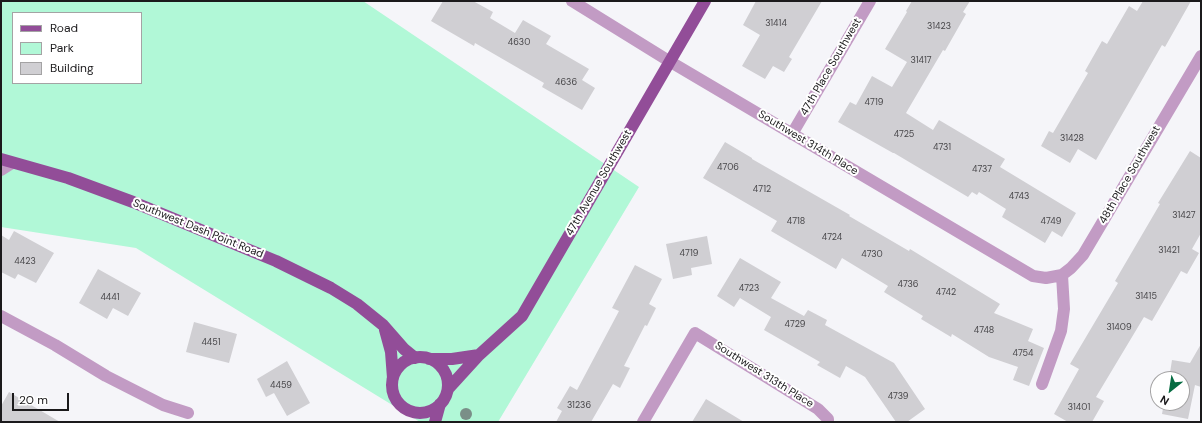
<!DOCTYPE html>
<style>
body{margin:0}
#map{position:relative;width:1202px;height:423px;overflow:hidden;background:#f5f5f9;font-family:"DM Sans",sans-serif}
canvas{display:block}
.frame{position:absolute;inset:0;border:2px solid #1b1a1c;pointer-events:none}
.legend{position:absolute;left:12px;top:12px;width:130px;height:72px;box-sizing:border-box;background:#fff;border:1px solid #a4a3a4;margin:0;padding:5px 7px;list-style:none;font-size:12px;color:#1b1a1c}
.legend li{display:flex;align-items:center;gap:8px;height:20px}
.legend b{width:20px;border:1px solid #a4a3a4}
.north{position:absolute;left:1150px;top:371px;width:40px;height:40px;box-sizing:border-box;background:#fff;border:1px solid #a4a3a4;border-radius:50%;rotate:210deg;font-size:11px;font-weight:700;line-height:16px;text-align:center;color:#1b1a1c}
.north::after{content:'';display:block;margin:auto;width:14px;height:18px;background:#066c42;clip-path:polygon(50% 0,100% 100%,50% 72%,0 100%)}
.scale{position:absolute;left:12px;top:393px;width:57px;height:18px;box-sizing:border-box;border:2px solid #1b1a1c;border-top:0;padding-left:5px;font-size:12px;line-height:14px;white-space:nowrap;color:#1b1a1c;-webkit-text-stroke:3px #fff;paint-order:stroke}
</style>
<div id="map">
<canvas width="1202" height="423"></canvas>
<div class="frame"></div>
<ul class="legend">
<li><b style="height:5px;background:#924d98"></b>Road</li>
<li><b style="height:11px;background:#b1f8d7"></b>Park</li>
<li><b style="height:11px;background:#d0cfd3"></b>Building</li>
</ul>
<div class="north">N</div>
<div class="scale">20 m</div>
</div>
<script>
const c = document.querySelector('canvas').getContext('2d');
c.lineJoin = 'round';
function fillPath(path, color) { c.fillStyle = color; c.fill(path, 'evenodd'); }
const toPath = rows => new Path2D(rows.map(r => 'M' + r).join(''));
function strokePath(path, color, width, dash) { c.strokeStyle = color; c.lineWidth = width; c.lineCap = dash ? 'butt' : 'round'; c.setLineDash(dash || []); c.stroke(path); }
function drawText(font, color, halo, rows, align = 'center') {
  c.font = font + ' "DM Sans",sans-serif'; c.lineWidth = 4; c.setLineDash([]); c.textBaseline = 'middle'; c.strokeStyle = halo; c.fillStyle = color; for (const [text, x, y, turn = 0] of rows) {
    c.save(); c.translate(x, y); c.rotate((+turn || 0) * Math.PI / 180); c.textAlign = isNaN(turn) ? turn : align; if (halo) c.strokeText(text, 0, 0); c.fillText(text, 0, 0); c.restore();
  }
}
const green = toPath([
 [1,1,363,1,639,187,498,422,420,422,136,248,1,227],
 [13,13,141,13,141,83,13,83]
]);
const building = toPath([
 [443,1,473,1,493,12,490,18,515,33,523,20,551,36,546,44,589,69,582,80,595,88,582,110,542,87,544,83,475,43,474,46,431,21],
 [756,1,822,1,789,57,792,59,784,72,773,66,765,79,742,66,760,35,743,25],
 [912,1,970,1,963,12,966,14,945,51,943,50,906,113,933,130,939,120,1005,159,1000,167,1076,213,1062,237,1052,231,1045,243,1002,217,1006,209,979,192,977,195,972,192,968,197,894,153,893,153,838,122,850,102,856,105,872,76,892,87,907,62,885,49,907,12,906,11],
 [1143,1,1191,1,1165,47,1162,45,1096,160,1078,149,1070,163,1041,146,1049,131,1053,133,1088,73,1085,71,1102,41,1107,44,1129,6,1137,11],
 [725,142,752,158,752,159,850,215,849,216,909,251,910,249,1000,304,994,313,1033,329,1028,341,1044,348,1029,386,1013,380,1018,367,989,357,952,334,951,337,921,319,923,316,884,292,888,286,842,258,836,269,771,231,777,221,703,178],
 [1190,151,1201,158,1201,233,1192,249,1199,253,1187,274,1181,271,1152,321,1144,317,1096,397,1104,401,1092,422,1068,422,1054,414,1079,369,1070,364,1118,283,1115,281,1160,204,1158,203],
 [14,231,54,253,36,283,18,274,15,279,1,272,1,235,9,240],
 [707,236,712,264,691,268,692,275,673,279,666,244],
 [740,258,781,282,771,298,804,316,808,310,827,320,825,325,894,363,925,409,907,422,896,422,865,377,846,366,840,378,817,365,820,362,764,330,771,317,740,298,734,307,717,296],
 [635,265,662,279,649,304,656,308,647,326,645,325,624,366,630,368,620,388,613,384,591,422,556,422,562,411,557,408,570,386,577,390,619,311,612,308],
 [98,269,141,293,128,316,113,308,107,319,79,303],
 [194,322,237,334,229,363,186,352],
 [1201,344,1201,387,1195,385,1188,419,1162,414,1164,403,1182,403,1182,379,1169,379,1172,360,1190,363],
 [287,361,310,403,287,416,274,393,266,397,257,379],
 [9,392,60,422,1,422,1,406],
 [706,399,744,422,692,422]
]);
const minor = toPath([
 [572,1,669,61,1033,276,1046,278,1062,275,1071,268,1083,255,1201,56],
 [792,134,870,1],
 [1,170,12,163],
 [1,316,55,345,106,376,163,405,188,413],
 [1042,384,1061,331,1064,309,1062,275],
 [643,422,695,333,818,409,828,419,828,422]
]);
const major = toPath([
 [1,159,68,178,133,202,276,261,331,288,357,304,383,325,404,349,415,358],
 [385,330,391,352,393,378],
 '392 385a28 28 0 1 1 56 0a28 28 0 1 1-56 0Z',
 [429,359,452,359,479,355],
 [448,389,479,355,522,316,705,1],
 [435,422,440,404]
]);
const trees = [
 [466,414]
];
const numberNames = [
 ["31414",776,24],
 ["31423",939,27],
 ["4630",519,43],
 ["31417",921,61],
 ["4636",566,83],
 ["4719",874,103],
 ["4725",904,135],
 ["31428",1072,139],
 ["4731",942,148],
 ["4706",728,168],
 ["4737",982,170],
 ["4712",762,190],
 ["4743",1019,197],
 ["31427",1184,216],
 ["4718",796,222],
 ["4749",1051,222],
 ["4724",832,238],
 ["31421",1169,251],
 ["4719",689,254],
 ["4730",872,255],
 ["4423",25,262],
 ["4736",908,285],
 ["4723",749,289],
 ["4742",946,293],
 ["31415",1146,297],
 ["4441",110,298],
 ["4729",795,325],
 ["31409",1119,328],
 ["4748",984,331],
 ["4451",211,343],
 ["4754",1023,354],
 ["4459",281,386],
 ["4739",898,397],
 ["31236",579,406],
 ["31401",1079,408]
];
const streetNames = [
 ["47th Place Southwest",831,67,-60],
 ["Southwest 314th Place",808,143,31],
 ["48th Place Southwest",1130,175,-60],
 ["47th Avenue Southwest",599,183,-60],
 ["Southwest Dash Point Road",198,229,22],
 ["Southwest 313th Place",764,375,32]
];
fillPath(green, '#b1f8d7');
fillPath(building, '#d0cfd3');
strokePath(minor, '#c29bc4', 12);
strokePath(major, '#924d98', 12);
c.fillStyle = '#7a8f88';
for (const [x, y] of trees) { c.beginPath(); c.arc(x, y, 6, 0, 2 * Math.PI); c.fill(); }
drawText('9px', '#48474a', null, numberNames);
drawText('11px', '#1b1a1c', '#fff', streetNames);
</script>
